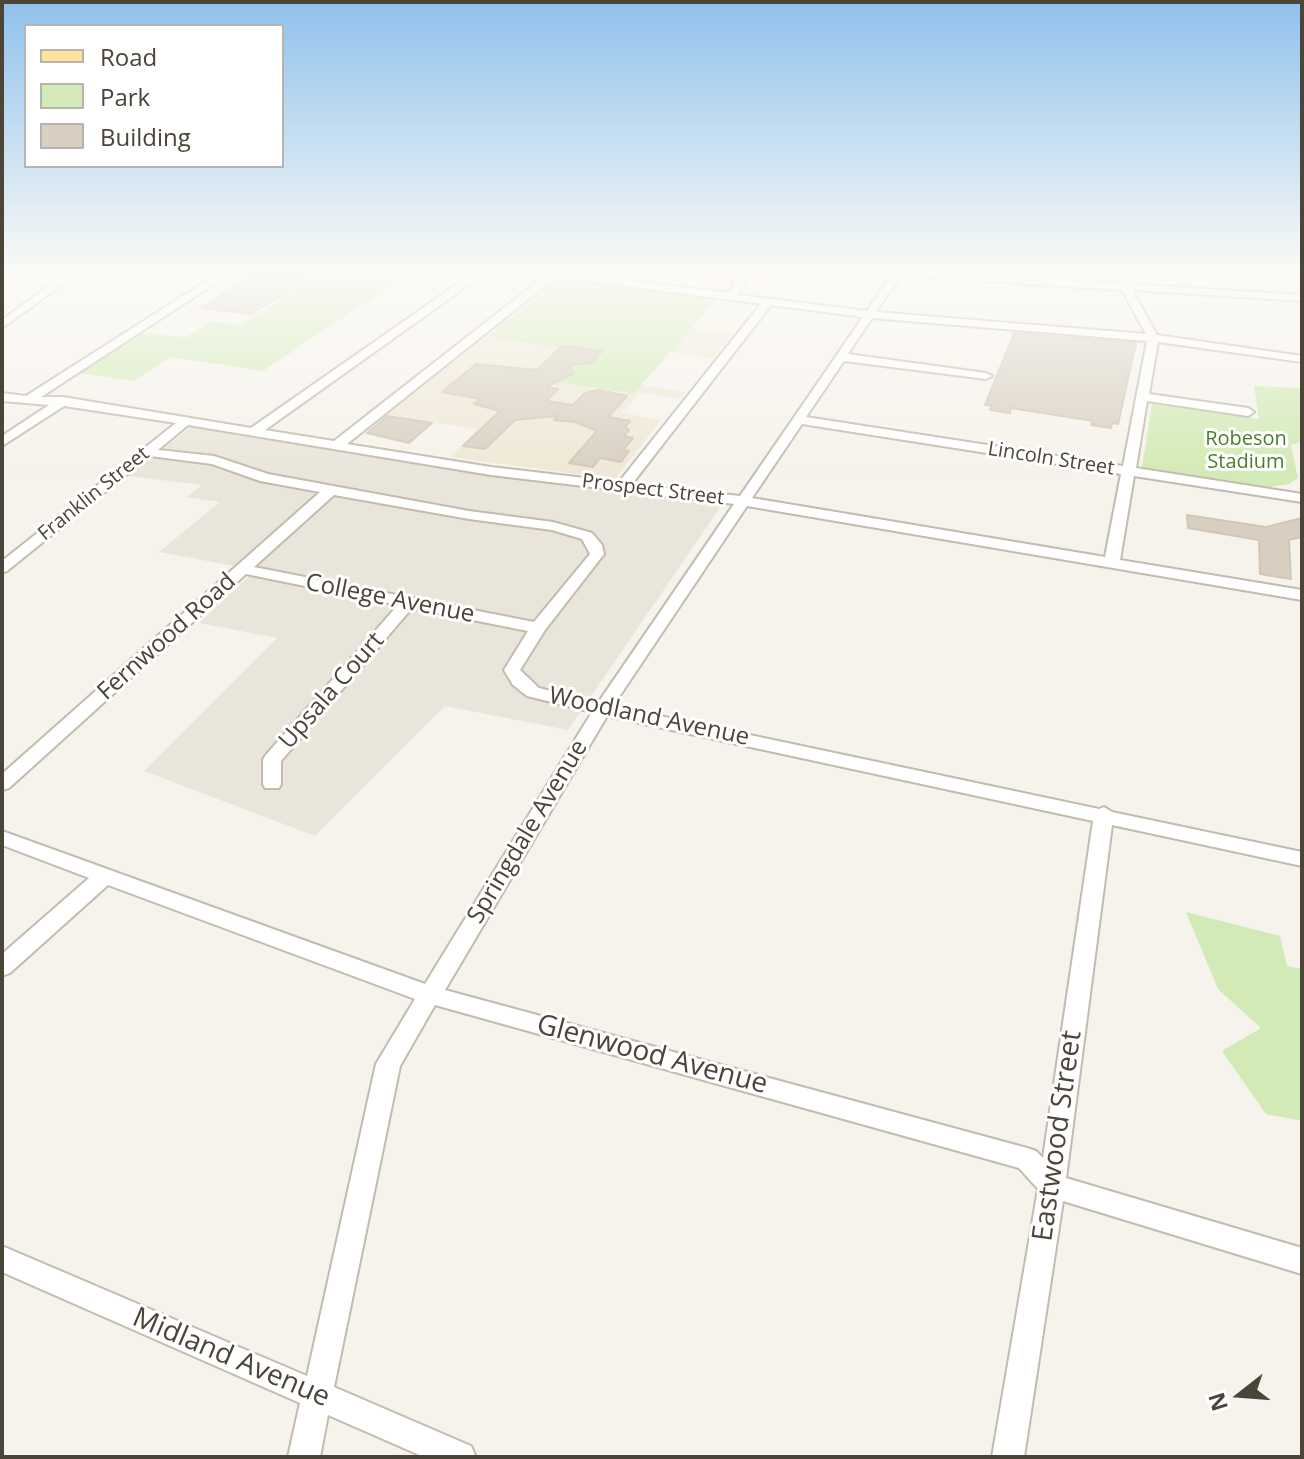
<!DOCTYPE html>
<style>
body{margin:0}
#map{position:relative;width:1304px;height:1459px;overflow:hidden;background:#f6f3ec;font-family:"Open Sans",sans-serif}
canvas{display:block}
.frame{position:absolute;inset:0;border:4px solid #4b4439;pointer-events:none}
.legend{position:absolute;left:24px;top:24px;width:260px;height:144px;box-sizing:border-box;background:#fff;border:2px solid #b7b4b0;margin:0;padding:10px 14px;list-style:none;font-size:24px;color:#4b4439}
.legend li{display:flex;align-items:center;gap:16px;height:40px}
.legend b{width:40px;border:2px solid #b7b4b0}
.north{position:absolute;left:1200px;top:1355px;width:80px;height:80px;-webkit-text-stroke:6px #fff;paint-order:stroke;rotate:253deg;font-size:22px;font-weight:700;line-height:32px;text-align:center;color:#4b4439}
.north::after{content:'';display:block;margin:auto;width:28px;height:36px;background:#4b4439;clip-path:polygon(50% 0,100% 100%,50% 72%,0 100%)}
</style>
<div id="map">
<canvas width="1304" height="1459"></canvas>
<div class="frame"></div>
<ul class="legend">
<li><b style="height:10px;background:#ffe39c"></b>Road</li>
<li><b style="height:22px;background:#d2eab5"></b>Park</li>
<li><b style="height:22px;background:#d8cfc1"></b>Building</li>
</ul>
<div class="north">N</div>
</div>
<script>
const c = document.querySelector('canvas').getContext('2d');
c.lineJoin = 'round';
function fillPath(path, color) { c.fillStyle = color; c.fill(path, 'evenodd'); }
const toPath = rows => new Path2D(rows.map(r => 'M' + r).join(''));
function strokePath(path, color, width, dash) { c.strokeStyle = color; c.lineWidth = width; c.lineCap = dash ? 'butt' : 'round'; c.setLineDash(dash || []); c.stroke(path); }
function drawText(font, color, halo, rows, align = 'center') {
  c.font = font + ' "Open Sans",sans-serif'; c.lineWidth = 6; c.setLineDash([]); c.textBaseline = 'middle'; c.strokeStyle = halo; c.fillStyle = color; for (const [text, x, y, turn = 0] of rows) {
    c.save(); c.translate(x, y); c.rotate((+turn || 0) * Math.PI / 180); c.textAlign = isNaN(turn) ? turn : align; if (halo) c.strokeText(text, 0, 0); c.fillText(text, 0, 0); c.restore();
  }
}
const residential = toPath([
 [192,426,503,477,721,506,568,730,445,706,315,836,144,771,277,638,199,623,256,570,159,552,220,502,186,497,202,485,128,476]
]);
const education = toPath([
 [545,275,718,298,692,328,732,333,713,358,669,352,640,385,686,392,681,399,640,393,622,413,661,420,615,479,450,457,478,429,365,413]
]);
const green = toPath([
 [341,272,401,279,263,371,171,357,134,381,80,373,143,333,187,337,210,321,240,325,314,278],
 [562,277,718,298,634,393,533,379,564,348,488,337],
 [1254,386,1302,388,1302,442,1291,445,1298,478,1289,484,1269,487,1142,467,1152,404,1259,419],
 [1186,912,1280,936,1287,966,1302,969,1302,1121,1266,1114,1222,1051,1261,1028,1218,989]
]);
const building = toPath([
 [257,271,321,271,251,314,200,308,257,271],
 [1014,333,1136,343,1118,424,1112,423,1111,428,1091,425,1093,421,1011,408,1010,413,990,410,992,406,985,405,1014,333],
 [567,346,602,351,591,363,569,365,574,373,546,387,558,389,546,401,573,405,585,393,599,390,627,396,608,417,630,421,625,427,629,430,624,436,633,438,623,450,629,451,621,462,600,458,593,467,569,463,597,431,575,422,554,420,558,416,515,420,485,449,463,446,500,411,474,404,480,399,442,392,476,364,537,370,560,348,567,346],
 [387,416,432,423,409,443,367,433,387,416],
 [1187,515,1266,527,1302,518,1302,537,1289,540,1291,579,1260,574,1259,540,1188,528,1187,515]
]);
const minor = toPath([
 [69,271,81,271,2,328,2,320,69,271],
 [222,271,234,271,41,397,63,397,251,428,476,271,488,271,265,430,334,441,545,276,525,271,556,271,729,293,740,272,744,271,748,274,738,295,867,311,894,271,904,271,876,312,1146,334,1122,290,921,277,916,274,926,271,1119,283,1112,271,1122,271,1129,284,1302,295,1302,301,1132,290,1157,335,1302,356,1302,362,1158,342,1149,394,1248,408,1254,412,1248,416,1147,401,1136,468,1302,494,1302,502,1134,476,1120,560,1302,590,1302,600,747,506,613,706,1099,809,1104,807,1112,812,1302,852,1302,866,1112,825,1066,1178,1302,1248,1302,1274,1063,1201,1024,1457,992,1457,1038,1189,1019,1168,435,1005,400,1066,334,1387,471,1446,476,1457,424,1457,328,1415,320,1457,288,1457,300,1403,2,1272,2,1246,307,1376,376,1064,415,999,108,885,10,973,2,976,2,954,89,878,2,845,2,831,425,984,592,712,527,696,513,685,504,670,528,631,412,608,281,761,281,784,279,788,265,788,263,784,263,760,265,756,398,605,246,574,9,788,2,790,2,774,320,492,260,481,212,464,150,456,7,571,2,573,2,561,176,423,64,406,2,446,2,436,49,405,2,401,2,393,26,396,222,271],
 [556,277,761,304,619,482,491,467,347,444,556,277],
 [771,305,863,317,740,496,632,484,771,305],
 [872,318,1147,341,1123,466,806,417,844,361,986,379,992,376,986,373,848,354,872,318],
 [802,424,1121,474,1105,557,752,498,802,424],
 [188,425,491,475,734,504,598,703,539,688,520,670,545,630,604,554,602,545,592,533,553,522,469,511,268,474,214,456,158,450,188,425],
 [334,495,469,519,552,530,582,539,590,554,534,622,254,567,334,495],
 [607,716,1093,821,1043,1158,1036,1151,1027,1148,445,990,607,716]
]);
const major = toPath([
 [633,271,843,271,837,275,743,278,639,275,633,271]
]);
const farParknames = [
 ["Robeson",1246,439],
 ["Stadium",1246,462]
];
const farStreetnames = [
 ["Lincoln Street",1051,459,9],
 ["Prospect Street",653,490,7],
 ["Franklin Street",94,494,-39]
];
const streetNames = [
 ["College Avenue",390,599,11],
 ["Fernwood Road",167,637,-42],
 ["Upsala Court",332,691,-49],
 ["Woodland Avenue",649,717,12],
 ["Springdale Avenue",528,832,-59]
];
const nearStreetnames = [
 ["Glenwood Avenue",652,1055,15],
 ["Eastwood Street",1058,1136,-82],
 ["Midland Avenue",231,1358,23]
];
fillPath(residential, '#eae5da');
fillPath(education, '#efe8d6');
fillPath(green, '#d2eab5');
fillPath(building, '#d8cfc1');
strokePath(building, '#d3c7b4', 2);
strokePath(minor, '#c2bbae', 4);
strokePath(major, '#e6c16a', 4);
fillPath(minor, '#fff');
fillPath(major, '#ffe39c');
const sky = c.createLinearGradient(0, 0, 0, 476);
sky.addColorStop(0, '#8fc1ec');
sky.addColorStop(0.57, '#fbfaf6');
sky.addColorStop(1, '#fbfaf600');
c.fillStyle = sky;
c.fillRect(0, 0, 1304, 476);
drawText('20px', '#4a7f2a', '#fff', farParknames);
drawText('20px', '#4b4439', '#fff', farStreetnames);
drawText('24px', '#4b4439', '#fff', streetNames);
drawText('28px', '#4b4439', '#fff', nearStreetnames);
</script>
